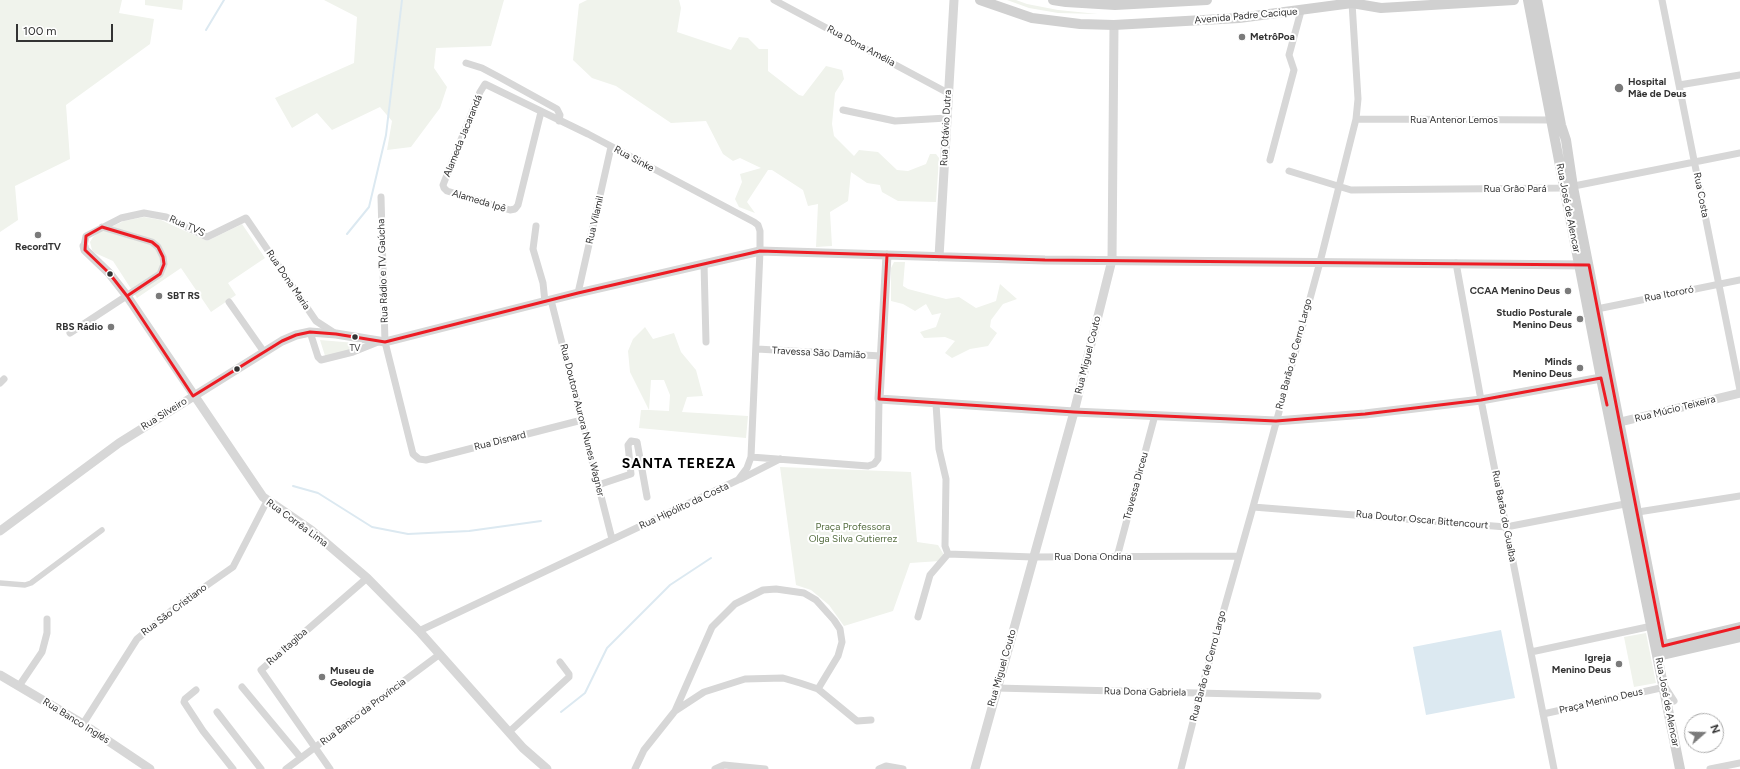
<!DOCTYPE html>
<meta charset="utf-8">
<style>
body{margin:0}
#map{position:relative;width:1740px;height:769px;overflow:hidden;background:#fff;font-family:Figtree,sans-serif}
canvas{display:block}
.north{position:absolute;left:1684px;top:713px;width:40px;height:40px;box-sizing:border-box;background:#fff;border:1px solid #adadad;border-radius:50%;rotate:70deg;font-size:11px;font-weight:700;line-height:16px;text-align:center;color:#333}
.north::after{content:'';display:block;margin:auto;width:14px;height:18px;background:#7a7a7a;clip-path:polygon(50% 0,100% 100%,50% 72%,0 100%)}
.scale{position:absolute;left:16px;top:24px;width:97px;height:18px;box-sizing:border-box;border:2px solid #333;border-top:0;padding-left:5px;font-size:12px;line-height:14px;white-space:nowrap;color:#333;-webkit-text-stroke:3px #fff;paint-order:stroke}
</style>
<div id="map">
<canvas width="1740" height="769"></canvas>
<div class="north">N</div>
<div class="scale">100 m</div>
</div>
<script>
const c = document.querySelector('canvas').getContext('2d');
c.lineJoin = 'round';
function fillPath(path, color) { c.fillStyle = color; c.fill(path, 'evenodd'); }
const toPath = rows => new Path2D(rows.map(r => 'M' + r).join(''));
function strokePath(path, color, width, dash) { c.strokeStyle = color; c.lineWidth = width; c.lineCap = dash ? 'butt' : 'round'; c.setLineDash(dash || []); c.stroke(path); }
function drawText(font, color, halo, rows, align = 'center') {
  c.font = font + ' Figtree,sans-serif'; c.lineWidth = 4; c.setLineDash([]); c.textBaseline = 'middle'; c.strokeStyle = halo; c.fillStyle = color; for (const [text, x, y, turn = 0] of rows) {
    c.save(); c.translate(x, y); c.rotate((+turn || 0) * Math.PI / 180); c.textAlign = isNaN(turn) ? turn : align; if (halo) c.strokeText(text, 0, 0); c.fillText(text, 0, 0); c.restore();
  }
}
const green = toPath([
 [0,0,122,0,119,13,154,19,150,44,66,105,70,159,15,186,18,220,0,232],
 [145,0,183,0,182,10,145,5],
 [324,0,504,0,491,46,436,48,434,68,447,87,440,108,411,147,387,150,392,121,380,107,332,130,317,113,292,128,275,98,354,63,357,17],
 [587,0,679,0,681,8,677,32,731,50,739,37,748,38,759,49,768,49,768,71,799,95,803,96,826,66,842,70,844,79,835,93,832,124,834,136,854,156,859,150,878,152,897,170,908,171,926,164,930,154,936,154,939,158,936,202,898,201,882,192,880,185,867,183,851,172,848,201,830,212,832,246,816,247,818,204,808,206,803,190,772,170,768,170,747,202,755,213,739,207,735,199,742,182,740,174,761,168,740,158,733,161,723,154,706,121,671,123,616,86,592,78,573,60,579,4],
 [1007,0,1016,0,1027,4,1058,10,1098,14,1058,13,1029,8],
 [144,217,161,220,207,241,242,224,265,258,228,283,236,295,211,312,181,268,137,298,113,261,95,253,92,250,90,242,93,237,98,233,124,221],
 [894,262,905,262,903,286,908,289,946,299,959,297,976,308,996,301,1000,284,1017,299,1003,304,991,320,990,327,997,333,988,346,970,349,952,358,945,353,955,341,945,337,924,338,920,332,936,327,941,313,932,315,926,304,915,311,903,304,891,301,891,268],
 [645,327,653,339,674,333,681,352,696,370,703,396,687,397,682,412,748,416,746,438,639,428,641,410,649,410,630,372,628,351,633,339],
 [651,380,664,380,670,395,669,411,649,410],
 [320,340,367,344,326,359],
 [780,467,911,472,917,542,938,545,944,555,940,561,910,563,893,611,844,626,829,605,811,590,796,585],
 [1646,633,1656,683,1634,687,1624,637]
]);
const water = toPath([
 [1501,630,1515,698,1426,715,1413,647]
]);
const stream = toPath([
 [206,30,224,0],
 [347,234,369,207,386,135,402,0],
 [293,486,318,493,372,527,408,534,469,531,541,521],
 [561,712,585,693,607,648,670,585,711,558]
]);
const pedestrian = toPath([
 [0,583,25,585,31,583,102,530]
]);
const minor = toPath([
 [774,0,948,93],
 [1662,0,1740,390],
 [466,63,482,68,499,77,557,109,560,115,559,121],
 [1679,85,1740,75],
 [843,110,895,121,947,118],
 [1356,119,1552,120],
 [1270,160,1294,70,1289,55,1301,11],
 [1289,171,1351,190,1564,188,1740,153],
 [381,197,385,342,413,454,419,459,426,460,582,420],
 [536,226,533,249,543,283,545,302],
 [84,246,86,236,121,218,144,213,166,217,207,237,246,218,316,321,336,334],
 [1456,263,1481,400,1554,769],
 [704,264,706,342],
 [578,293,611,147],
 [551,300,612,539],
 [229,302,264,352],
 [1597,309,1740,280],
 [310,332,318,357,321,360,353,352,378,342],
 [70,333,160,274,164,264,163,257,158,247,152,242,102,227],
 [757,349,881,356],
 [0,383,4,379],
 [936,404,939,449,946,479,945,546,948,554],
 [751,457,868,466,874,464,878,459,879,399],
 [741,479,780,459],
 [598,485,631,474,628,445,631,441,637,442,647,497],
 [1253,507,1506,527,1630,503],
 [1638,512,1740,496],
 [948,554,1033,557,1239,556],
 [1117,557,1155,415],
 [918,617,930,575,948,554],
 [419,631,738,480,747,468,751,457,760,251,760,231,758,225,754,222,588,134,485,84,480,92,443,185,444,188,447,191,510,210,515,209,518,205,541,112],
 [1531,652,1652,626],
 [19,686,42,652,47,633,47,619],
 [242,687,301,758],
 [996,688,1318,696],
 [196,690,185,699,184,702,203,731,233,769],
 [675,711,712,627,735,604,763,590,776,589,804,593,816,600,834,620,840,629,842,642,838,656,818,689],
 [217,712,261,769],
 [1543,714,1665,687,1674,701],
 [83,724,137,639,176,607,233,567,267,501],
 [509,732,569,677,569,674,560,662],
 [286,769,440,654],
 [330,769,261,670,367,578],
 [635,769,644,750,675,711,704,692,745,679,783,678,800,683,818,689,857,721,871,720],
 [715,769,724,765,765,769],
 [879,769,886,766,903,769],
 [1181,769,1200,694,1253,507,1320,262,1356,119,1358,99,1352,3],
 [1710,769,1740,763]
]);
const tertiary = toPath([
 [84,246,85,250,109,273,127,296,263,497,311,530,367,578,419,631,523,748,547,769],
 [887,255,879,399,1074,412,1276,421,1365,414,1481,400,1601,378],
 [939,257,954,0],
 [1612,424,1740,393],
 [0,531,119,443,282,341,296,335,310,332,336,334,385,342,578,293,760,251,1045,260,1585,265],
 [0,675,83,724,150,769],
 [975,769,1074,412,1112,260,1114,25]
]);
const secondary = toPath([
 [980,0,1032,18,1080,24,1114,25,1239,18,1352,3,1381,8,1514,0],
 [1053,0,1066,2,1115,5,1207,0],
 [1528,0,1601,378,1680,769],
 [1537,0,1561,125,1566,140,1573,187,1663,645],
 [1656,647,1740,627],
 [1658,656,1740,637]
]);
const bus1 = toPath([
 [102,227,152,242,158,247,163,257,164,264,160,274,127,296,109,273,85,250,86,236,102,227],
 [887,255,879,399,1074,412,1276,421,1365,414,1481,400,1601,378,1607,405],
 [127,296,193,396,282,341,296,335,310,332,336,334,385,342,578,293,760,251,1045,260,1589,265,1663,646,1740,627]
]);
const markers = [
 [1242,37,4,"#7a7a7a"],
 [1619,88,5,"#7a7a7a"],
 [38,235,4,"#7a7a7a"],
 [110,274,3.5,"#333"],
 [1568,291,4,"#7a7a7a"],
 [159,296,4,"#7a7a7a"],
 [1580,319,4,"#7a7a7a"],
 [111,327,4,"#7a7a7a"],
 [355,337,3.5,"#333"],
 [1580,368,4,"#7a7a7a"],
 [237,369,3.5,"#333"],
 [1619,664,4,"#7a7a7a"],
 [322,677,4,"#7a7a7a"]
];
const busNames = [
 ["TV",355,348]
];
const streetNames = [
 ["Avenida Padre Cacique",1246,16,-5],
 ["Rua Dona Amélia",861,46,28],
 ["Rua Antenor Lemos",1454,120],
 ["Rua Otávio Dutra",946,128,-87],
 ["Alameda Jacarandá",463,136,-68],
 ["Rua Sinke",634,159,28],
 ["Rua Grão Pará",1515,189],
 ["Rua Costa",1701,195,79],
 ["Alameda Ipê",479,201,17],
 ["Rua José de Alencar",1568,208,79],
 ["Rua Vilamil",595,220,-77],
 ["Rua TVS",187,226,24],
 ["Rua Rádio e TV Gaúcha",383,271,-92],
 ["Rua Dona Maria",288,280,56],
 ["Rua Itororó",1669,294,-11],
 ["Travessa São Damião",819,353,3],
 ["Rua Barão de Cerro Largo",1294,354,-75],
 ["Rua Miguel Couto",1088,355,-76],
 ["Rua Múcio Teixeira",1675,409,-14],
 ["Rua Silveiro",164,414,-32],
 ["Rua Doutora Aurora Nunes Wagner",582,420,76],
 ["Rua Disnard",500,441,-14],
 ["Travessa Dirceu",1136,486,-75],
 ["Rua Hipólito da Costa",684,506,-25],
 ["Rua Barão do Guaíba",1504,516,79],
 ["Rua Doutor Oscar Bittencourt",1422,520,5],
 ["Rua Corrêa Lima",297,523,36],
 ["Rua Dona Ondina",1093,557],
 ["Rua São Cristiano",174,610,-37],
 ["Rua Itagiba",287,647,-41],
 ["Rua Barão de Cerro Largo",1208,666,-75],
 ["Rua Miguel Couto",1002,668,-74],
 ["Rua Dona Gabriela",1145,692,1],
 ["Praça Menino Deus",1601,701,-13],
 ["Rua José de Alencar",1667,702,79],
 ["Rua Banco da Província",363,712,-37],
 ["Rua Banco Inglês",76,721,32]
];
const poiNames = [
 ["MetrôPoa",1250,37,"left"],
 ["Hospital",1628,82,"left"],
 ["Mãe de Deus",1628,94,"left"],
 ["RecordTV",38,247,"center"],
 ["CCAA Menino Deus",1560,291],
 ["SBT RS",167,296,"left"],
 ["Studio Posturale",1572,313],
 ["Menino Deus",1572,325],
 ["RBS Rádio",103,327],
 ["Minds",1572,362],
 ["Menino Deus",1572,374],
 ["Igreja",1611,658],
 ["Menino Deus",1611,670],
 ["Museu de",330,671,"left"],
 ["Geologia",330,683,"left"]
];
const parkNames = [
 ["Praça Professora",853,527],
 ["Olga Silva Gutierrez",853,539]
];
const districtNames = [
 ["SANTA TEREZA",679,464]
];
fillPath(green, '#f0f3ec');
fillPath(water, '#dce9f1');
strokePath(stream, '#dce9f1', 2);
strokePath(pedestrian, '#d7d7d7', 5.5);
strokePath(minor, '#d7d7d7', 7);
strokePath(tertiary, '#d7d7d7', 9);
strokePath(secondary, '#d0d0d0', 10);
strokePath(bus1, '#ed1c24', 3);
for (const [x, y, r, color] of markers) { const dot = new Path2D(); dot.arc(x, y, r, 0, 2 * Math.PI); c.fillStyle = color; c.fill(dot); strokePath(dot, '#fff', 1.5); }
drawText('9px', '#333', '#fff', busNames);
drawText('10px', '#333', '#fff', streetNames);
drawText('bold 10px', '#333', '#fff', poiNames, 'right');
drawText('10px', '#566e41', '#fff', parkNames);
c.letterSpacing = '1px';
drawText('bold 14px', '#000', '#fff', districtNames);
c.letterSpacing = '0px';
</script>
